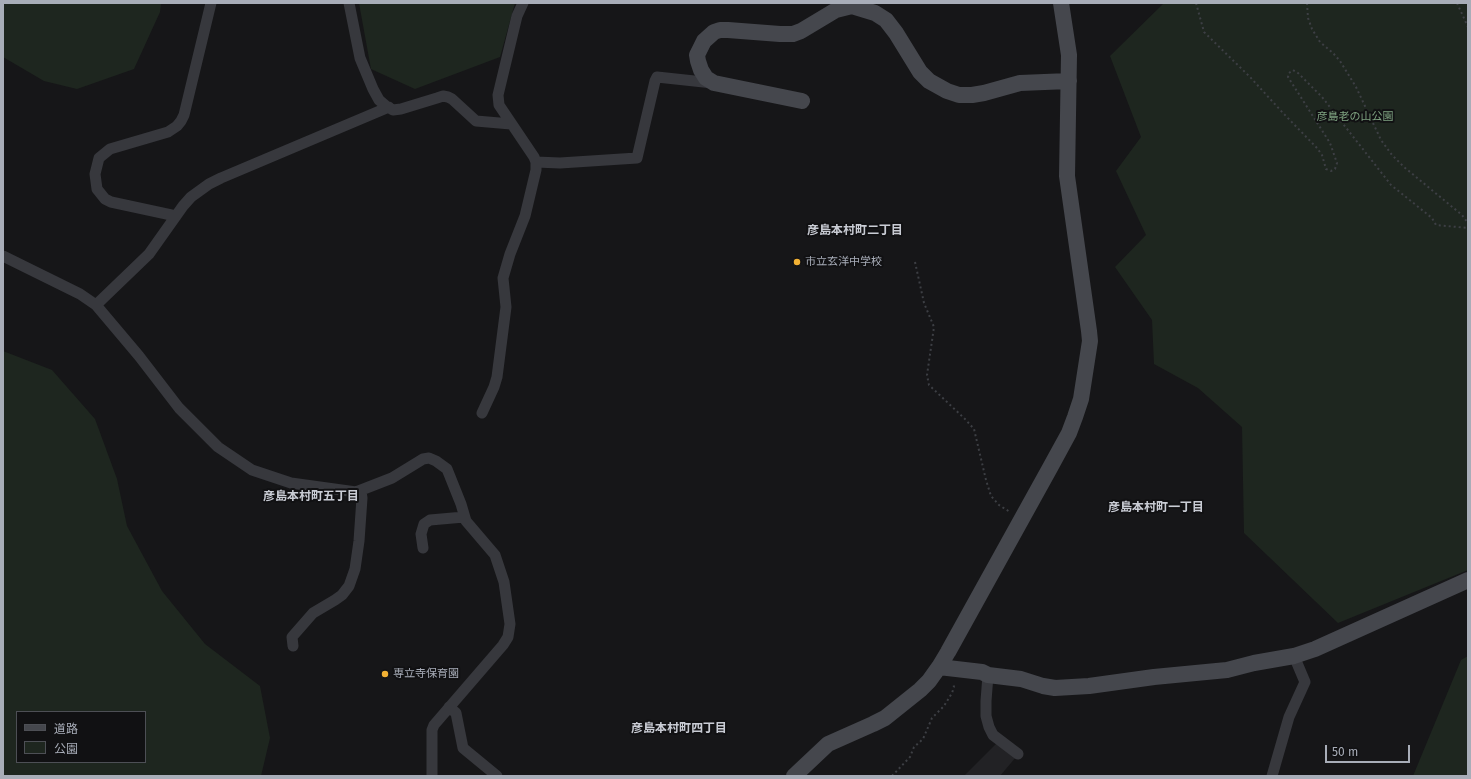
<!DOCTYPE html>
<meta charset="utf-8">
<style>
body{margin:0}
#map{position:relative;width:1471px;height:779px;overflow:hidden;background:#161618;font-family:"Fira Sans","Noto Sans JP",sans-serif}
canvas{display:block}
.frame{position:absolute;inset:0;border:4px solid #a8adb8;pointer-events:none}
.legend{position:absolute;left:16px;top:711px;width:130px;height:52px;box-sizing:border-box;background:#111113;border:1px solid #4d4f55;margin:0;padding:5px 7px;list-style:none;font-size:12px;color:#a8adb8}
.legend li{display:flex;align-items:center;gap:8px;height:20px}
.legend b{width:20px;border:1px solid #4d4f55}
.scale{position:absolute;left:1325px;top:745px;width:85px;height:18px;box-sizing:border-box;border:2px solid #a8adb8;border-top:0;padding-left:5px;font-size:12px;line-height:14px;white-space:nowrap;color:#a8adb8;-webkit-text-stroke:3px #111113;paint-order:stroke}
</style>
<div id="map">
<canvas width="1471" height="779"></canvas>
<div class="frame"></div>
<ul class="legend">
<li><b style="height:5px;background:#45474d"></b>道路</li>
<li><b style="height:11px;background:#1e261f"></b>公園</li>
</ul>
<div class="scale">50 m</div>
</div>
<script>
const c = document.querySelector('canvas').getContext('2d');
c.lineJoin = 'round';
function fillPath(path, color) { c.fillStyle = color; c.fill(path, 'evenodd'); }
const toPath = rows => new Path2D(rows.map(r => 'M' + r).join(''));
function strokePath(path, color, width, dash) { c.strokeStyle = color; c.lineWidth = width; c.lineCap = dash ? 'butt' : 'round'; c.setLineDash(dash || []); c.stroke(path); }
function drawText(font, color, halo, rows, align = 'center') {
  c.font = font + ' "Fira Sans","Noto Sans JP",sans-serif'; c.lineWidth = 4; c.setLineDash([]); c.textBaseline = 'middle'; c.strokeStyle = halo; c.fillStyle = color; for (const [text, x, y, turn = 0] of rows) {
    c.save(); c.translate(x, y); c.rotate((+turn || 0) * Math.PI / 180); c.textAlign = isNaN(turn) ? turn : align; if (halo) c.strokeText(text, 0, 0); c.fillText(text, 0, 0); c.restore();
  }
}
const built = toPath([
 [997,743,1016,757,1000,776,964,776]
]);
const green = toPath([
 [3,3,161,3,160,12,134,69,77,89,44,81,3,57],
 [359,3,515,3,500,57,415,89,371,69],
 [1164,3,1468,3,1468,570,1338,623,1244,533,1242,427,1198,388,1154,364,1152,320,1115,267,1146,235,1116,171,1141,137,1110,56],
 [3,351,52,370,95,419,117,479,127,526,162,591,205,644,260,686,270,738,261,776,3,776],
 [17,712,145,712,145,762,17,762],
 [1468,656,1468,776,1413,776,1461,660]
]);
const path = toPath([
 [1196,3,1204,32,1250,77,1283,113,1317,148,1322,155,1326,169,1331,171,1335,169,1337,163,1330,143,1288,77,1289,73,1293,70,1298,73,1322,97,1391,185,1432,218,1436,225,1468,228],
 [1307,3,1308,18,1312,29,1320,42,1333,53,1340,61,1356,87,1381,140,1392,155,1404,167,1462,215,1468,223],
 [1457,3,1468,27],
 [915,262,924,303,934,327,927,375,929,385,965,419,974,429,986,480,991,496,999,505,1010,512],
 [892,776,910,757,914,747,923,739,932,718,944,706,952,693,954,687,953,683]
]);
const street = toPath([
 [349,3,360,58,373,89,379,100,386,106,393,110,401,109,437,98,443,96,448,97,452,99,476,121,511,124],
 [536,162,560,163,637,158,655,81,657,77,713,83],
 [176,216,111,202,105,199,97,189,95,174,99,158,110,149,168,132,177,126,181,121,184,115,211,3],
 [3,256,80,294,96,305,139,356,179,408,218,447,252,470,291,483,356,492,392,478,423,459,429,458,436,461,447,469,461,504,466,521,495,555,504,582,510,624,508,637,503,645,434,725,432,730,432,776],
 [96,305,149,254,183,206,191,197,209,184,221,178,389,107],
 [482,413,494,387,497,377,506,307,503,278,510,254,525,216,536,170,536,162,534,157,499,105,498,95,517,16,523,3],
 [423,548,421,534,424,524,430,520,464,517],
 [293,646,292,637,313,613,335,600,342,595,349,586,355,569,359,541,362,498,361,491],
 [988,675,986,701,986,716,989,727,993,735,1018,754],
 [449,707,456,713,463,748,497,776],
 [1272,776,1289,717,1305,682,1294,656]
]);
const secondary = toPath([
 [802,101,714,83,706,78,701,70,698,61,697,55,704,41,714,32,720,30,728,30,780,34,793,34,801,31,836,10,852,6,875,13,886,20,896,33,920,72,929,81,947,91,959,95,972,95,984,93,1020,83,1069,81],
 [939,667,982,672,988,675,1021,679,1043,686,1055,688,1089,686,1154,677,1227,670,1254,663,1294,656,1315,649,1468,580],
 [794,776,828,744,873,724,885,718,920,690,929,681,939,667,948,652,1051,466,1069,433,1075,417,1081,399,1090,341,1089,331,1067,176,1069,55,1061,3]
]);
const markers = [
 [797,262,4,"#f2b134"],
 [385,674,4,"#f2b134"]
];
const parkNames = [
 ["彦島老の山公園",1355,117]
];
const poiNames = [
 ["市立玄洋中学校",805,262],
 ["専立寺保育園",393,674]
];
const neighbourhoodNames = [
 ["彦島本村町二丁目",855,231],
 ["彦島本村町五丁目",311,497],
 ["彦島本村町一丁目",1156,508],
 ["彦島本村町四丁目",679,729]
];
fillPath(built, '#222225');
fillPath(green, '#1e261f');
strokePath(path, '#3d3f44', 2, [2, 3]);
strokePath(street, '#37383d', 11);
strokePath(secondary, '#45474d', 16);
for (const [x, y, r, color] of markers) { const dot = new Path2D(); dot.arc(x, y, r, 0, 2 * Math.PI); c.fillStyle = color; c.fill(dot); strokePath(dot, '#111113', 1.5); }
drawText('11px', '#7fa381', '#111113', parkNames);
drawText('11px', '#a8adb8', '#111113', poiNames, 'left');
drawText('bold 12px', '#c9ccd4', '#111113', neighbourhoodNames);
</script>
